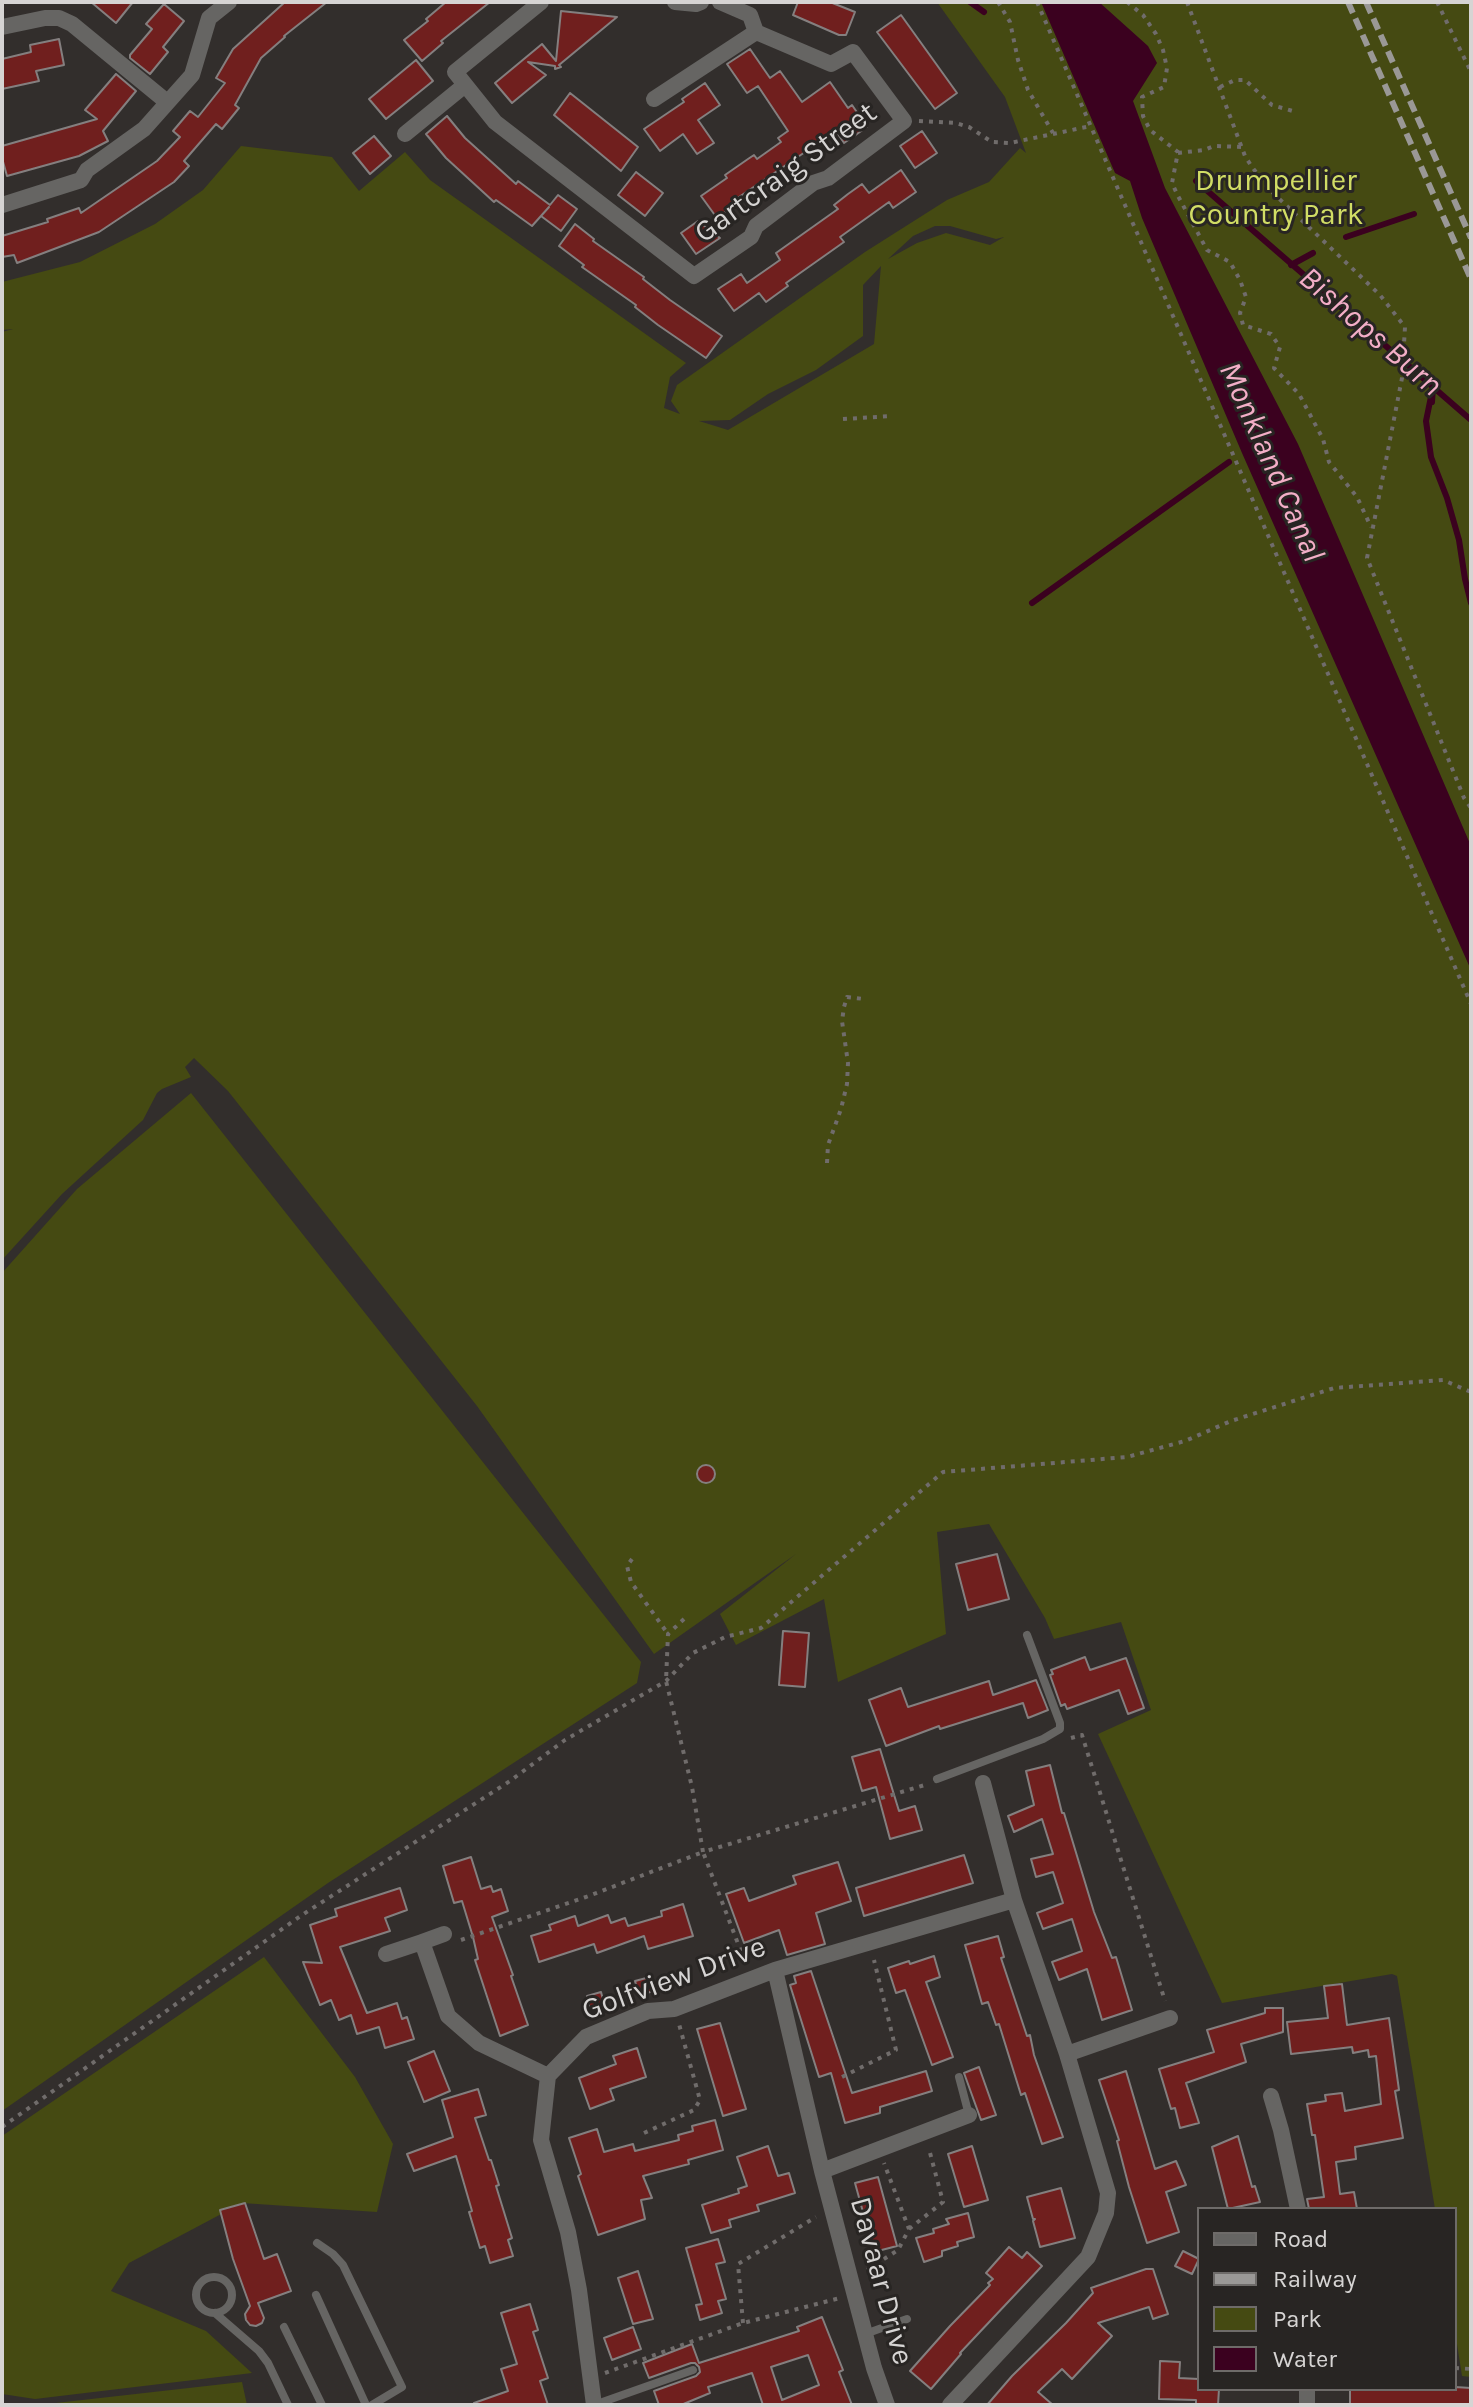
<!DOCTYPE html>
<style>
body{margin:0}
#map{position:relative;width:1473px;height:2407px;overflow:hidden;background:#322e2c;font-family:Karla,sans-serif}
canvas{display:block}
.frame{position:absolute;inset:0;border:4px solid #d6d4d3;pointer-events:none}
.legend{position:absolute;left:1197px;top:2207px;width:260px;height:184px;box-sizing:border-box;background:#282523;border:2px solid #6e6b69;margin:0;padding:10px 14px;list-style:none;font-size:24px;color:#d6d4d3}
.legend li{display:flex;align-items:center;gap:16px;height:40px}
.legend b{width:40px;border:2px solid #6e6b69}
</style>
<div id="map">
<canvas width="1473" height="2407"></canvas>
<div class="frame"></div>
<ul class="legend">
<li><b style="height:10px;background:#666563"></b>Road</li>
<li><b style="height:10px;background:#9a9896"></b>Railway</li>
<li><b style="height:22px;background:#454a12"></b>Park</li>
<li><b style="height:22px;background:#3b011f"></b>Water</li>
</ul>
</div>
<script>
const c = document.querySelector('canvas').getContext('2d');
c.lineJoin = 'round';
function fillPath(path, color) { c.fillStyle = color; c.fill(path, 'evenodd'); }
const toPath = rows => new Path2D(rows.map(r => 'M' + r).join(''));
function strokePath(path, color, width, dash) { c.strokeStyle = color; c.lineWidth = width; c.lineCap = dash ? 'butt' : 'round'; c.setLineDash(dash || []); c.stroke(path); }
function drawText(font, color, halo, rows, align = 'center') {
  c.font = font + ' Karla,sans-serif'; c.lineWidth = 6; c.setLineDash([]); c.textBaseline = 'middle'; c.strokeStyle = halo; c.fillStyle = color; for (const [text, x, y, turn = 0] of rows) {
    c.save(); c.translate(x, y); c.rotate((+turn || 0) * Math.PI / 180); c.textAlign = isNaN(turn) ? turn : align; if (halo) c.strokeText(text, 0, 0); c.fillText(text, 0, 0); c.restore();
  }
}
const green = toPath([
 [937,2,1471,2,1471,2377,1462,2376,1455,2331,1455,2209,1435,2209,1397,1976,1392,1974,1222,2003,1098,1734,1151,1710,1121,1622,1054,1639,1045,1618,989,1524,937,1532,946,1634,838,1682,824,1599,736,1645,720,1614,796,1554,654,1654,477,1406,228,1091,194,1058,185,1067,191,1077,162,1089,157,1093,143,1120,62,1194,2,1260,2,332,13,329,2,330,2,282,80,262,155,224,203,190,241,146,332,157,359,191,405,152,430,180,686,363,670,377,664,408,680,414,671,401,677,385,865,252,947,200,989,182,1020,148,1026,153,1005,97],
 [935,226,950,226,996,239,1004,237,990,245,946,233,917,243,888,259,913,236],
 [881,266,874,344,728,430,699,421,730,420,768,394,816,370,863,336,863,285],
 [191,1093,641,1662,637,1683,328,1883,2,2111,2,1273,77,1189],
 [264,1957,355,2077,393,2144,377,2212,242,2203,129,2263,111,2291,206,2331,252,2373,35,2399,2,2394,2,2136],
 [242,2382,247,2405,38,2405]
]);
const water = toPath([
 [1041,2,1099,2,1148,46,1157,63,1133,101,1165,188,1298,444,1471,846,1471,970,1242,453,1142,218,1130,181,1115,173]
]);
const stream = toPath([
 [970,2,984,12],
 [1196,181,1471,420],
 [1346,237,1414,214],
 [1291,265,1313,253],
 [1432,402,1433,387,1426,421,1431,457,1447,498,1459,540,1465,579,1471,603],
 [1032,603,1229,462]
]);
const building = toPath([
 [91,2,133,2,116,23,91,2],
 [285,2,327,2,284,36,285,37,261,58,235,105,239,108,222,129,216,124,184,161,189,166,174,182,99,232,17,263,14,255,2,257,2,236,48,222,47,219,79,208,81,213,157,161,180,137,173,131,190,111,198,117,225,83,216,78,233,49,285,2],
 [446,2,490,2,441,41,443,43,422,61,404,40,428,21,426,19,446,2],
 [798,2,830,2,855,12,846,35,839,35,793,15,798,2],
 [164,4,184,21,163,47,168,52,150,74,130,58,130,55,152,29,146,24,164,4],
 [561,11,617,17,559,65,561,67,555,69,555,66,528,62,546,75,512,103,495,83,542,44,556,61,561,11],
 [901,15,957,93,935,109,877,32,901,15],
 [59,39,64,65,36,71,39,81,2,89,2,59,31,52,30,45,59,39],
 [750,49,770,78,780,71,802,102,830,82,848,108,852,105,867,127,844,143,836,131,736,199,739,202,717,218,701,196,727,178,725,175,748,159,754,155,757,159,781,142,778,138,788,131,758,86,747,93,727,64,750,49],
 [416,60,433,81,386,119,369,99,416,60],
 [116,74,136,91,103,131,108,141,79,156,7,176,2,158,2,146,97,119,85,110,116,74],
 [705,83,720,105,698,120,714,143,697,154,683,134,660,151,644,129,684,102,682,99,705,83],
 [570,93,638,147,621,171,554,115,570,93],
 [447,116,465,138,516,184,518,181,550,205,558,195,577,209,561,231,541,216,549,207,532,226,496,200,494,202,446,158,426,134,447,116],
 [922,131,937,153,915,168,900,146,922,131],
 [374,136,391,156,370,174,353,153,374,136],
 [901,170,916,192,893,208,889,202,840,237,844,242,786,283,788,286,766,302,759,293,734,311,718,289,741,274,747,283,780,260,776,253,838,209,834,205,848,194,862,184,869,193,901,170],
 [636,172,663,193,645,216,618,195,636,172],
 [698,221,720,238,696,254,681,233,698,221],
 [575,224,594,239,593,241,644,277,643,279,670,300,722,336,706,358,658,325,635,307,636,305,582,267,584,265,559,246,575,224],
 '697 1474a9 9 0 1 1 18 0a9 9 0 1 1-18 0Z',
 [997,1554,1009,1599,968,1610,956,1564,997,1554],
 [783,1631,809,1633,805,1687,779,1685,783,1631],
 [1085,1657,1090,1670,1126,1658,1144,1708,1128,1714,1119,1690,1067,1709,1065,1704,1061,1706,1050,1675,1053,1674,1051,1670,1085,1657],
 [1036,1680,1048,1710,1028,1718,1023,1703,940,1729,939,1726,886,1746,869,1700,901,1688,908,1707,989,1681,993,1695,1036,1680],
 [880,1749,899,1811,915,1806,922,1830,890,1839,876,1787,862,1791,852,1757,880,1749],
 [1050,1765,1062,1813,1064,1813,1094,1912,1112,1958,1116,1957,1132,2010,1102,2020,1087,1969,1059,1980,1052,1962,1082,1951,1072,1919,1043,1929,1037,1913,1063,1903,1053,1872,1036,1877,1031,1859,1053,1854,1042,1819,1014,1832,1008,1816,1034,1805,1026,1771,1050,1765],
 [964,1855,973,1883,864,1916,856,1888,964,1855],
 [471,1857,481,1889,491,1886,493,1892,501,1889,508,1911,492,1917,513,1975,511,1976,528,2025,500,2036,475,1960,478,1959,473,1937,462,1901,454,1903,443,1866,471,1857],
 [838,1862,851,1901,816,1913,825,1944,787,1955,779,1930,744,1943,726,1894,744,1888,749,1901,796,1884,793,1876,838,1862],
 [400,1888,407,1910,385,1918,390,1931,340,1947,367,2013,397,2003,402,2019,407,2017,414,2039,385,2048,379,2027,357,2034,351,2015,339,2020,331,2000,320,2005,303,1962,322,1963,310,1925,337,1916,335,1909,400,1888],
 [683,1904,693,1936,648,1949,644,1936,597,1953,594,1944,539,1962,531,1936,551,1930,549,1925,575,1916,578,1926,608,1915,611,1923,625,1918,628,1926,662,1916,661,1911,683,1904],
 [998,1936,1004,1957,1001,1958,1027,2036,1030,2035,1034,2055,1063,2137,1042,2144,1025,2093,1021,2095,999,2024,996,2025,988,2002,982,2004,965,1945,998,1936],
 [934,1956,940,1977,926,1982,953,2057,932,2065,905,1990,896,1993,888,1968,909,1961,910,1964,934,1956],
 [811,1971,852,2093,926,2071,932,2091,880,2107,880,2113,845,2123,831,2073,819,2077,790,1985,796,1983,794,1976,811,1971],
 [650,1977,654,1991,639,1995,635,1981,650,1977],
 [1342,1984,1347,2025,1389,2018,1399,2090,1395,2091,1403,2138,1355,2147,1356,2159,1336,2162,1340,2194,1354,2192,1357,2209,1309,2209,1307,2199,1324,2197,1315,2135,1312,2135,1307,2104,1326,2101,1325,2095,1342,2093,1345,2111,1381,2104,1376,2056,1369,2057,1368,2050,1353,2053,1352,2047,1291,2054,1287,2022,1328,2018,1324,1986,1342,1984],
 [601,1992,605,2007,590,2010,587,1996,601,1992],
 [1265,2008,1283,2008,1283,2032,1241,2044,1246,2062,1186,2083,1199,2123,1180,2128,1175,2108,1171,2109,1159,2069,1214,2052,1207,2030,1265,2013,1265,2008],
 [720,2023,746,2109,723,2116,697,2029,720,2023],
 [637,2048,646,2077,610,2089,614,2100,590,2109,579,2078,616,2064,613,2056,637,2048],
 [434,2051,450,2091,424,2102,408,2062,434,2051],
 [979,2067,996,2115,981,2120,964,2073,979,2067],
 [1126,2071,1155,2169,1176,2161,1186,2185,1166,2192,1179,2232,1147,2243,1129,2187,1117,2141,1119,2140,1099,2080,1126,2071],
 [478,2089,486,2115,475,2118,489,2160,491,2160,499,2185,496,2186,512,2238,508,2240,513,2256,490,2263,485,2246,480,2248,469,2212,472,2211,456,2156,414,2171,407,2154,453,2137,442,2100,478,2089],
 [715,2120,723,2150,688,2160,689,2164,643,2176,652,2198,641,2200,645,2219,598,2235,578,2176,581,2174,569,2138,597,2129,604,2152,633,2144,635,2151,679,2140,678,2135,693,2131,692,2126,715,2120],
 [1238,2136,1252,2187,1255,2186,1260,2202,1228,2209,1212,2147,1238,2136],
 [768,2146,778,2176,789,2173,795,2193,757,2205,759,2211,729,2220,731,2227,711,2233,702,2205,739,2193,738,2189,747,2186,737,2157,768,2146],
 [972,2146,988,2200,964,2207,948,2154,972,2146],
 [878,2177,897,2246,874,2252,855,2183,878,2177],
 [1061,2188,1075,2238,1040,2247,1033,2221,1035,2219,1033,2219,1027,2197,1061,2188],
 [245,2203,264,2259,277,2254,291,2291,258,2303,264,2318,262,2323,256,2326,250,2325,246,2320,245,2314,250,2306,233,2259,220,2210,245,2203],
 [968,2213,974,2237,957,2242,958,2246,942,2251,942,2256,924,2262,916,2238,934,2233,933,2229,949,2224,946,2219,968,2213],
 [718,2239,725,2262,716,2264,726,2299,718,2301,722,2313,700,2320,696,2305,702,2304,686,2248,718,2239],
 [1009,2247,1022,2258,1027,2252,1042,2266,960,2353,961,2354,931,2389,910,2371,950,2326,990,2285,988,2283,993,2279,986,2273,1009,2247],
 [1183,2251,1199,2259,1192,2274,1175,2266,1183,2251],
 [1146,2269,1153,2269,1168,2314,1153,2319,1149,2307,1098,2323,1112,2336,1072,2379,1062,2369,1038,2392,1053,2405,987,2405,1012,2376,1066,2323,1093,2293,1091,2288,1146,2269],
 [638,2271,653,2319,633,2324,618,2278,638,2271],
 [530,2304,538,2330,533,2332,548,2378,540,2381,548,2405,474,2405,474,2403,508,2391,501,2369,517,2364,501,2313,530,2304],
 [822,2317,843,2370,839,2372,852,2405,763,2405,752,2373,708,2387,710,2393,681,2405,659,2405,654,2391,696,2376,700,2372,699,2367,695,2363,691,2363,649,2378,643,2363,692,2344,699,2363,799,2331,797,2327,822,2317],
 [808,2355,819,2385,782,2400,771,2367,808,2355],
 [633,2327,641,2349,612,2360,604,2338,633,2327],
 [1160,2361,1180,2362,1179,2378,1199,2379,1199,2389,1219,2389,1218,2405,1196,2405,1196,2400,1159,2399,1160,2361],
 [1455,2387,1471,2388,1471,2405,1350,2405,1350,2389,1455,2387]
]);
const path = toPath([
 [998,2,1010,22,1018,60,1028,90,1053,133],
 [1037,2,1471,1004],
 [1127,2,1143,15,1156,34,1163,50,1167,68,1164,87,1142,97,1143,116,1150,130,1178,152,1172,183,1178,196,1207,250,1230,262,1240,280,1246,297,1240,313,1243,325,1271,334,1280,347,1274,368,1299,394,1323,439,1329,462,1357,497,1371,527],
 [1187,2,1245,156,1252,167,1269,189,1380,295,1405,327,1402,378,1367,558,1464,798,1471,808],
 [1437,2,1471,72],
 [1220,87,1235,80,1245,80,1272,105,1296,112],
 [919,121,956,123,969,127,992,142,1010,143,1091,126],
 [1178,153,1204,150,1214,146,1242,147],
 [843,419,892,416],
 [827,1163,828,1145,841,1109,847,1084,848,1063,842,1021,844,1007,847,997,864,999],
 [632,1559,627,1566,631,1582,668,1634],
 [684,1619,668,1634,666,1681,692,1787,703,1852,928,1784],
 [1071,1738,1082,1735,1165,2001],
 [461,1940,586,1897,703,1852,745,1962],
 [842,2077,896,2050,874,1960],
 [2,2127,302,1915,510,1781,565,1740,666,1681,693,1653,725,1637,761,1628,943,1472,1127,1457,1185,1441,1231,1421,1334,1388,1443,1380,1471,1392],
 [644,2133,694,2110,700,2100,679,2024],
 [909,2229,943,2202,929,2149],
 [867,2270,898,2250,909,2229,884,2163],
 [743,2323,738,2264,816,2217],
 [1455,2368,1471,2369],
 [605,2373,743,2323,840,2298]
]);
const service = toPath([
 [937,1779,1043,1739,1060,1729,1060,1723,1027,1635],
 [959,2077,969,2115],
 [317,2243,333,2254,343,2265,402,2387,372,2405],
 '196 2295a18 18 0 1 1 36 0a18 18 0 1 1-36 0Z',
 [316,2295,366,2405],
 [215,2313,259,2351,268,2363,288,2405],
 [284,2327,322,2405],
 [865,2334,907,2319],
 [594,2405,693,2370]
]);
const minor = toPath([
 [541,2,455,72,495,122,694,276,751,237,756,226,813,183,828,178,904,121,853,52,831,64,756,32,750,15,720,2],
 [675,2,696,4,701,2],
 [2,27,45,18,59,18,72,24,167,102],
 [654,99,756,32],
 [405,134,465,85],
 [2,205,81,180,87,170,144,129,192,75,209,18,229,2],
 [444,1934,422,1942,448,2016,479,2043,548,2076],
 [386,1954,422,1942],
 [775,1970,822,2171,874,2368,887,2405],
 [1067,2054,1170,2018],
 [1271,2096,1281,2130,1298,2209],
 [822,2171,969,2115],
 [594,2405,579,2290,568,2232,541,2140,548,2076,586,2037,648,2011,674,2009,775,1970,1014,1900],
 [950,2405,1088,2257,1106,2213,1108,2193,1067,2054,1014,1900,983,1783],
 [1307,2405,1307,2389]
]);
const rail = toPath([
 [1348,2,1471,279],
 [1366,2,1471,238]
]);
const streetNames = [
 ["Gartcraig Street",786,173,-36],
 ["Golfview Drive",674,1979,-20],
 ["Davaar Drive",881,2281,75]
];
const parkNames = [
 ["Drumpellier",1276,181],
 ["Country Park",1276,215]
];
const waterNames = [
 ["Bishops Burn",1370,332,41],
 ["Monkland Canal",1271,462,66]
];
fillPath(green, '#454a12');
fillPath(water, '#3b011f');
strokePath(stream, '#3b011f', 6);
fillPath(building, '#701f1e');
strokePath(building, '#847f7f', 2);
strokePath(path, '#706c6b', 4, [4, 6]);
strokePath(service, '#666563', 8);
strokePath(minor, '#666563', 16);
strokePath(rail, '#9a9896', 6, [12, 6]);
drawText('30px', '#d6d4d3', '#282523', streetNames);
drawText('30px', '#d1dd65', '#282523', parkNames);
drawText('italic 32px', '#f3aec7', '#282523', waterNames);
</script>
